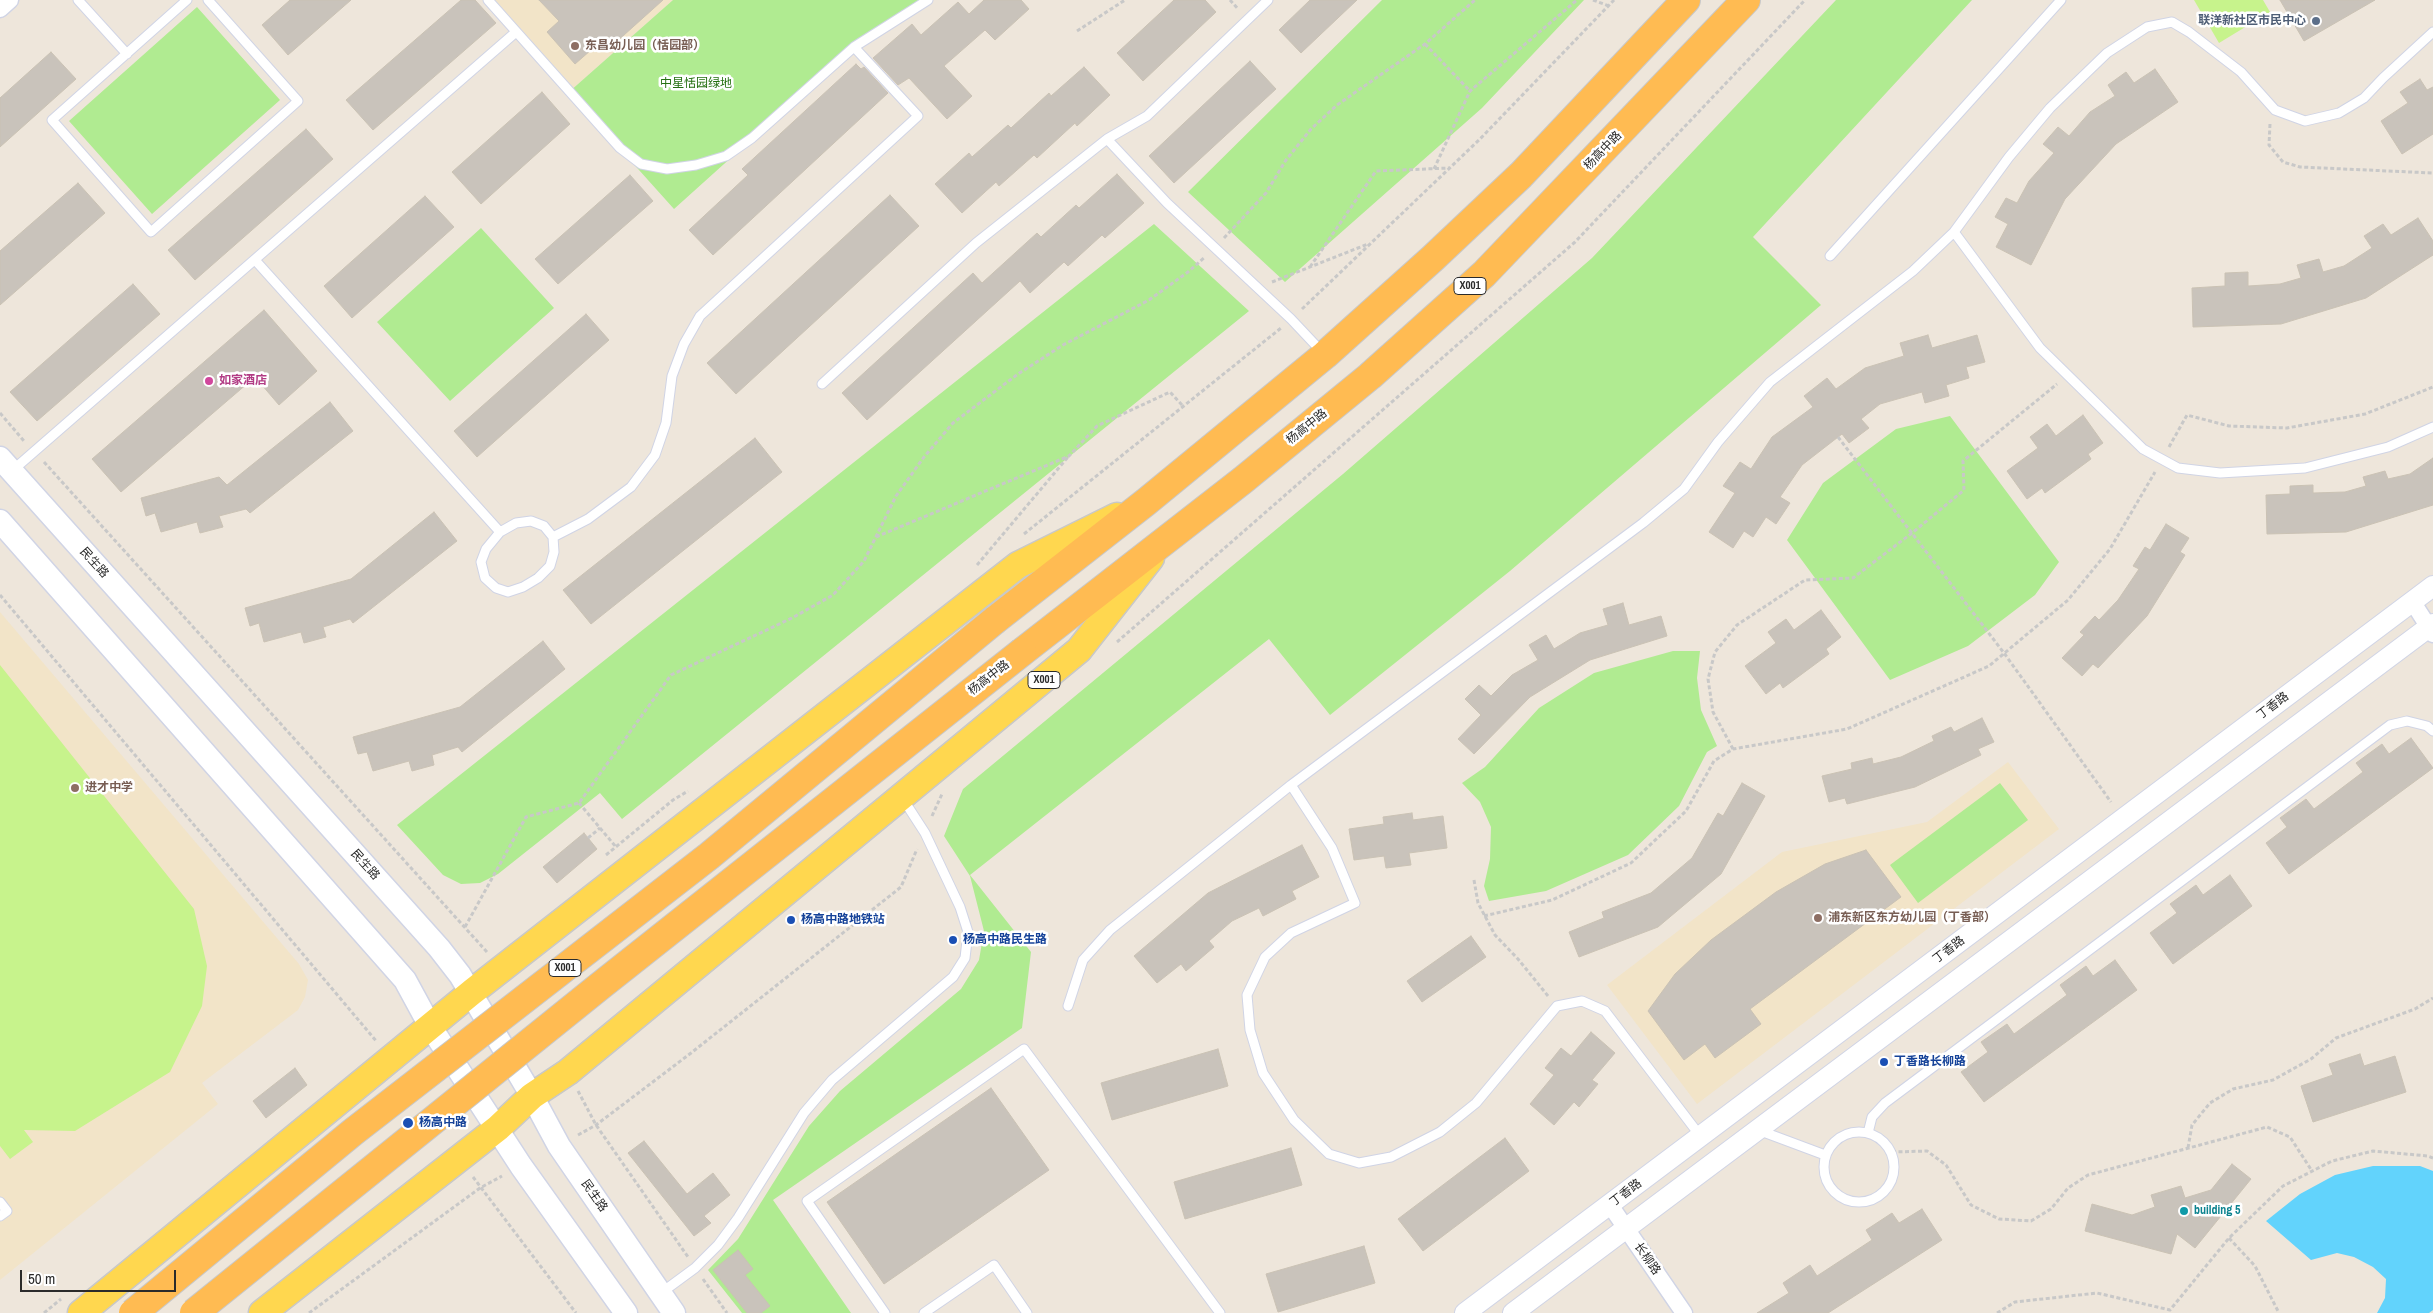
<!DOCTYPE html>
<meta charset="utf-8">
<style>
body{margin:0}
#map{position:relative;width:2433px;height:1313px;overflow:hidden;background:#eee6db;font-family:"Archivo Narrow",sans-serif}
canvas{display:block}
.scale{position:absolute;left:20px;top:1270px;width:156px;height:22px;box-sizing:border-box;border:2px solid #2b2b2b;border-top:0;padding-left:6px;font-size:15px;line-height:18px;white-space:nowrap;color:#2b2b2b;-webkit-text-stroke:4px #fff;paint-order:stroke}
</style>
<div id="map">
<canvas width="2433" height="1313"></canvas>
<div class="scale">50 m</div>
</div>
<script>
const c = document.querySelector('canvas').getContext('2d');
c.lineJoin = 'round';
function fillPath(path, color) { c.fillStyle = color; c.fill(path, 'evenodd'); }
const toPath = rows => new Path2D(rows.map(r => 'M' + r).join(''));
function strokePath(path, color, width, dash) { c.strokeStyle = color; c.lineWidth = width; c.lineCap = dash ? 'butt' : 'round'; c.setLineDash(dash || []); c.stroke(path); }
function drawText(font, color, halo, rows, align = 'center') {
  c.font = font + ' "Archivo Narrow","Noto Sans SC",sans-serif'; c.lineWidth = 5; c.setLineDash([]); c.textBaseline = 'middle'; c.strokeStyle = halo; c.fillStyle = color; for (const [text, x, y, turn = 0] of rows) {
    c.save(); c.translate(x, y); c.rotate((+turn || 0) * Math.PI / 180); c.textAlign = isNaN(turn) ? turn : align; if (halo) c.strokeText(text, 0, 0); c.fillText(text, 0, 0); c.restore();
  }
}
const education = toPath([
 [489,0,673,0,569,92],
 [0,612,299,964,308,980,305,997,298,1010,202,1083,218,1104,0,1280],
 [2008,762,2059,829,1697,1104,1607,985,1782,852,1927,822]
]);
const green = toPath([
 [673,0,928,0,854,47,674,209,569,92],
 [1382,0,1584,0,1482,108,1285,282,1188,192],
 [1836,0,1972,0,1753,237,1821,305,1510,571,1330,715,1269,639,970,875,1031,952,1022,1028,773,1200,851,1313,742,1313,708,1270,738,1239,809,1126,840,1091,961,989,979,960,984,931,970,876,944,836,963,789,1343,474,1592,258],
 [197,7,280,100,152,214,69,121],
 [1154,224,1249,311,622,819,600,793,498,874,480,883,461,884,443,875,397,825],
 [481,228,554,308,450,401,377,322],
 [1950,416,2059,562,2035,595,1968,646,1890,680,1787,540,1823,483,1896,429],
 [1673,651,1700,651,1697,678,1701,710,1717,746,1707,752,1679,806,1628,855,1546,891,1489,901,1484,886,1490,859,1491,827,1480,802,1462,783,1485,767,1539,708,1594,673],
 [2000,783,2028,820,1918,903,1890,865]
]);
const pitch = toPath([
 [2194,0,2263,0,2270,12,2219,43],
 [0,665,194,909,207,966,202,1006,170,1072,75,1131,24,1130,33,1142,10,1159,0,1146]
]);
const water = toPath([
 [2373,1166,2420,1166,2433,1171,2433,1310,2429,1313,2377,1313,2385,1298,2386,1279,2373,1267,2354,1257,2337,1253,2311,1260,2266,1221,2300,1194,2335,1175]
]);
const building = toPath([
 [290,0,351,0,288,55,262,25,290,0],
 [461,0,475,0,496,23,373,130,346,100,461,0],
 [539,0,663,0,614,44,607,36,575,64,547,32,559,21,539,0],
 [984,0,1021,0,1029,9,995,40,985,30,944,66,972,96,947,119,909,78,898,85,873,58,912,24,921,35,958,2,969,14,984,0],
 [1174,0,1205,0,1216,12,1143,81,1117,53,1174,0],
 [1310,0,1357,0,1301,53,1279,30,1310,0],
 [2280,0,2375,0,2304,41,2280,0],
 [51,52,76,79,0,147,0,98,51,52],
 [1250,61,1276,89,1174,183,1149,156,1250,61],
 [856,64,861,69,864,67,888,93,713,255,689,230,748,175,742,169,856,64],
 [1084,67,1110,95,1077,126,1075,123,1037,158,1034,155,999,186,996,182,962,213,935,184,969,153,972,157,1008,125,1011,128,1049,93,1051,96,1084,67],
 [2155,69,2178,102,2116,144,2065,199,2031,265,1996,247,2008,224,1995,217,2006,198,2017,203,2029,181,2054,153,2043,144,2058,127,2069,136,2090,112,2115,96,2108,85,2126,72,2134,83,2155,69],
 [2420,79,2427,90,2433,87,2433,134,2402,154,2381,121,2408,103,2400,92,2420,79],
 [542,92,570,124,481,204,452,172,542,92],
 [306,129,333,159,195,280,168,250,306,129],
 [1117,174,1144,203,1105,238,1102,235,1068,266,1064,262,1030,293,1020,281,867,420,842,393,973,273,982,283,1037,233,1041,237,1076,205,1079,208,1117,174],
 [630,175,653,201,558,284,535,259,630,175],
 [78,183,105,213,0,305,0,251,78,183],
 [890,195,919,226,736,394,707,363,890,195],
 [425,196,454,227,352,318,324,286,425,196],
 [2418,218,2433,241,2433,255,2366,298,2281,324,2193,327,2192,288,2225,286,2225,273,2248,272,2248,286,2280,284,2301,278,2297,265,2319,259,2323,272,2344,266,2372,248,2364,236,2383,224,2391,235,2418,218],
 [133,284,160,314,37,421,10,392,133,284],
 [264,310,317,371,279,405,255,377,121,492,92,459,264,310],
 [586,314,609,340,477,457,454,431,586,314],
 [1928,335,1932,348,1977,335,1985,362,1966,367,1969,378,1946,385,1949,396,1925,403,1922,392,1880,404,1861,419,1869,428,1849,443,1842,434,1802,465,1780,497,1790,503,1776,524,1766,517,1753,537,1744,531,1733,548,1709,532,1735,493,1723,486,1740,462,1751,469,1772,437,1813,407,1804,396,1827,378,1836,389,1865,368,1904,356,1900,343,1928,335],
 [330,402,353,431,250,513,246,509,219,516,223,527,200,533,197,522,161,532,155,513,146,516,141,498,219,477,227,485,330,402],
 [2083,415,2103,443,2088,454,2091,459,2045,493,2042,488,2027,499,2007,471,2038,448,2030,437,2047,424,2056,436,2083,415],
 [755,438,782,472,591,624,563,590,755,438],
 [2433,458,2433,505,2346,532,2267,534,2266,495,2290,494,2290,486,2313,485,2313,493,2345,492,2366,486,2363,477,2385,471,2388,479,2410,474,2433,458],
 [434,512,457,541,353,623,350,619,323,627,326,637,304,643,301,632,264,642,259,623,250,626,245,608,351,579,434,512],
 [2166,524,2189,538,2180,552,2185,555,2147,616,2098,668,2093,664,2082,676,2062,658,2084,635,2080,632,2095,616,2099,620,2118,600,2139,569,2133,566,2145,547,2150,550,2166,524],
 [1623,603,1629,625,1661,616,1667,636,1590,660,1530,697,1474,754,1458,739,1481,715,1465,699,1479,685,1491,696,1512,675,1538,660,1529,645,1546,635,1554,649,1580,633,1608,625,1603,609,1623,603],
 [1821,610,1841,637,1826,649,1829,654,1783,688,1780,683,1766,694,1745,666,1776,643,1768,632,1786,619,1794,630,1821,610],
 [543,641,565,669,462,752,458,747,432,755,434,765,412,771,409,761,373,771,367,752,358,754,353,737,460,707,543,641],
 [1982,718,1994,742,1978,749,1981,755,1915,787,1847,804,1845,798,1829,802,1822,776,1852,769,1851,763,1872,758,1873,764,1901,757,1934,741,1932,736,1951,727,1954,732,1982,718],
 [2411,738,2433,768,2289,874,2266,843,2287,827,2280,818,2306,799,2314,809,2363,772,2356,763,2382,744,2389,754,2411,738],
 [1742,783,1765,796,1721,874,1658,927,1579,957,1569,932,1604,918,1602,912,1651,893,1692,858,1718,813,1723,816,1742,783],
 [1412,813,1413,820,1443,816,1447,848,1409,853,1411,865,1386,868,1384,856,1354,860,1349,829,1384,824,1383,817,1412,813],
 [584,833,597,849,557,883,543,867,584,833],
 [1302,845,1319,877,1292,891,1296,899,1263,916,1259,908,1232,921,1209,941,1214,947,1186,971,1181,964,1157,983,1134,956,1208,893,1302,845],
 [1866,850,1901,897,1750,1009,1761,1024,1715,1058,1705,1044,1684,1060,1648,1011,1675,974,1711,940,1776,892,1825,864,1866,850],
 [2230,875,2252,906,2173,964,2150,933,2177,913,2170,904,2196,885,2203,895,2230,875],
 [1471,936,1486,957,1422,1002,1407,981,1471,936],
 [2115,960,2137,990,1984,1102,1961,1072,1988,1052,1981,1042,2007,1024,2014,1034,2067,995,2060,985,2086,966,2093,976,2115,960],
 [1591,1032,1615,1053,1592,1080,1598,1084,1579,1107,1574,1102,1554,1125,1530,1104,1554,1075,1545,1068,1561,1048,1571,1056,1591,1032],
 [1218,1049,1228,1086,1112,1120,1101,1083,1218,1049],
 [2360,1054,2364,1066,2395,1056,2406,1092,2313,1122,2301,1086,2333,1075,2329,1064,2360,1054],
 [295,1068,307,1085,266,1118,253,1101,295,1068],
 [991,1088,1049,1170,884,1284,827,1202,991,1088],
 [1505,1138,1529,1171,1423,1251,1398,1219,1505,1138],
 [644,1141,687,1194,713,1173,730,1195,704,1216,711,1223,694,1236,628,1153,644,1141],
 [1291,1148,1302,1185,1185,1219,1174,1182,1291,1148],
 [2232,1164,2251,1179,2195,1248,2177,1234,2171,1254,2085,1231,2092,1204,2132,1215,2155,1207,2151,1195,2181,1186,2185,1198,2211,1190,2232,1164],
 [1922,1209,1942,1240,1828,1313,1757,1313,1789,1293,1783,1283,1810,1265,1817,1276,1872,1240,1866,1230,1892,1213,1899,1223,1922,1209],
 [1364,1246,1375,1283,1278,1312,1266,1274,1364,1246],
 [738,1250,753,1269,745,1275,770,1306,761,1313,747,1313,713,1270,738,1250]
]);
const path = toPath([
 [1230,0,1238,9],
 [1593,0,1609,6],
 [1077,31,1125,0],
 [1425,44,1470,91],
 [2270,124,2269,145,2283,162,2300,167,2433,173],
 [1434,169,1470,91,1577,0],
 [1224,238,1266,193,1286,160,1311,129,1337,105,1425,44,1475,0],
 [1310,267,1376,171,1450,168],
 [1272,282,1368,244],
 [1302,309,1480,139,1614,0],
 [0,413,24,441],
 [1838,437,2004,653,2111,802],
 [2169,447,2187,415,2229,426,2287,428,2365,414,2433,387],
 [44,462,487,952],
 [1024,534,1281,328],
 [876,537,1069,456,1097,426,1170,392,1183,406],
 [977,565,1068,457],
 [0,595,377,1042],
 [1117,642,1575,242,1805,0],
 [1733,749,1713,712,1708,679,1715,652,1737,625,1805,580,1853,578,1912,533,1964,490,1963,461,2057,384],
 [579,803,616,847],
 [932,816,942,794],
 [588,838,600,828],
 [606,855,673,800,688,791],
 [1474,880,1478,903,1495,935,1518,959,1548,996],
 [1484,916,1552,900,1631,863,1686,811,1714,761,1733,749,1847,729,1989,666,2068,600,2110,549,2155,472],
 [465,927,526,817,579,803,671,675,792,618,833,595,864,561,896,496,924,457,953,423,1018,374,1063,345,1149,300,1188,272,1205,257],
 [578,1091,596,1125,688,1257],
 [578,1135,596,1125,691,1053,901,887,917,849],
 [2188,1148,2192,1125,2210,1103,2233,1089,2273,1080,2311,1059,2336,1038,2415,1009,2433,998],
 [1892,1152,1927,1151,1946,1165,1971,1205,1999,1219,2031,1221,2051,1209,2068,1188,2088,1175,2267,1127,2290,1137,2312,1171],
 [473,1177,576,1313],
 [2229,1238,2255,1266,2279,1313],
 [703,1279,727,1313],
 [44,1313,61,1299],
 [309,1313,480,1188,502,1176],
 [1997,1313,2015,1302,2097,1293,2170,1310,2229,1238,2283,1186,2332,1161,2373,1151,2428,1156,2433,1158]
]);
const service = toPath([
 [78,0,127,54],
 [187,0,52,120,151,232,298,101,208,0],
 [488,0,620,148,641,164,667,169,696,165,726,156,752,138,854,47,928,0],
 [1107,139,1147,116,1268,0],
 [1954,232,2009,157,2050,108,2107,53,2147,27,2172,22,2189,32,2241,72,2275,110,2305,121,2339,113,2364,98,2383,78,2433,32],
 [1830,256,2061,0],
 [255,260,500,532],
 [822,384,976,243,1107,139,1167,203,1291,319,1323,353],
 [13,470,516,32],
 [531,521,544,526,553,537,554,552,550,566,538,578,523,587,508,592,496,588,485,578,481,562,486,549,500,532,516,523,531,521],
 [553,537,588,519,631,487,655,455,666,423,672,376,684,344,700,316,918,116,854,47],
 [1291,785,1332,848,1355,903,1291,933,1265,957,1247,995,1250,1030,1263,1073,1294,1120,1329,1154,1359,1163,1391,1157,1440,1132,1476,1103,1557,1006,1582,1001,1605,1011,1701,1137],
 [1068,1006,1083,960,1110,930,1291,785,1643,523,1684,489,1718,442,1770,382,1913,271,1954,232,2040,348,2143,449,2178,468,2220,473,2305,468,2388,447,2433,427],
 [1758,1130,1825,1155],
 '1824 1167a35 35 0 1 1 70 0a35 35 0 1 1-70 0Z',
 [1868,1133,1872,1117,1885,1103,2390,725,2407,721,2427,726,2433,731],
 [0,1202,7,1211,0,1216],
 [661,1293,695,1268,718,1245,738,1218,804,1113,832,1080,953,977,965,958,968,932,960,907,925,833,903,799],
 [885,1313,807,1201,1024,1049,1220,1313],
 [924,1313,994,1265,1027,1313]
]);
const minor = toPath([
 [0,9,10,0],
 [2412,601,2433,634],
 [1610,1205,1684,1313]
]);
const tertiary = toPath([
 [1465,1313,2433,586],
 [1513,1313,2433,624]
]);
const secondary = toPath([
 [0,458,439,948,460,975,532,1096,559,1146,674,1313],
 [0,521,405,980,430,1026,521,1166,626,1313]
]);
const primary = toPath([
 [81,1313,472,992,1018,565,1117,516],
 [262,1313,498,1128,532,1096,568,1072,1079,650,1151,558]
]);
const trunk = toPath([
 [995,620,1146,502,1325,355,1433,258,1521,175,1686,0],
 [1022,652,1243,480,1370,376,1484,274,1746,0]
]);
const trunkBridge = toPath([
 [133,1313,353,1132,709,856,995,620],
 [194,1313,600,986,1022,652]
]);
const markers = [
 [2316,21,5,"#5c6f8a"],
 [575,46,5,"#8d6e63"],
 [209,381,5,"#d1479c"],
 [75,788,5,"#8d6e63"],
 [1818,918,5,"#8d6e63"],
 [791,920,5,"#1a4fb4"],
 [953,940,5,"#1a4fb4"],
 [1884,1062,5,"#1a4fb4"],
 [408,1123,6,"#1a4fb4"],
 [2184,1211,5,"#0f9aa8"]
];
const shields = [
 [1470,286,32],
 [1044,680,32],
 [565,968,32]
];
const shieldNames = [
 ["X001",1470,286],
 ["X001",1044,680],
 ["X001",565,968]
];
const serviceNames = [
 ["联洋新社区市民中心",2306,21]
];
const educationNames = [
 ["东昌幼儿园（恬园部）",585,46],
 ["进才中学",85,788],
 ["浦东新区东方幼儿园（丁香部）",1828,918]
];
const parkNames = [
 ["中星恬园绿地",696,84]
];
const streetNames = [
 ["杨高中路",1603,151,-46],
 ["杨高中路",1307,427,-39],
 ["民生路",94,563,48],
 ["杨高中路",989,678,-38],
 ["丁香路",2273,706,-37],
 ["民生路",365,865,48],
 ["丁香路",1949,950,-37],
 ["丁香路",1626,1193,-37],
 ["民生路",594,1196,55],
 ["长柳路",1647,1259,55]
];
const hotelNames = [
 ["如家酒店",219,381]
];
const transitNames = [
 ["杨高中路地铁站",801,920],
 ["杨高中路民生路",963,940],
 ["丁香路长柳路",1894,1062],
 ["杨高中路",419,1123]
];
const cultureNames = [
 ["building 5",2194,1211]
];
fillPath(education, '#f2e4c8');
fillPath(green, '#b0eb91');
fillPath(pitch, '#c7f38c');
fillPath(water, '#62d3fc');
fillPath(building, '#c9c3bb');
strokePath(building, '#cac2b4', 1);
strokePath(service, '#d0d4e5', 11);
strokePath(minor, '#d0d4e5', 19);
strokePath(tertiary, '#d0d4e5', 22);
strokePath(secondary, '#d0d4e5', 25);
strokePath(primary, '#c8c8c8', 29);
strokePath(trunk, '#c8c8c8', 30);
strokePath(path, '#c8c8c8', 3, [4, 2.5]);
strokePath(service, '#fff', 9);
strokePath(minor, '#fff', 16);
strokePath(tertiary, '#fff', 20);
strokePath(secondary, '#fff', 22);
strokePath(primary, '#ffd74f', 26);
strokePath(trunk, '#ffbb52', 28);
strokePath(trunkBridge, '#c8c8c8', 30, []);
strokePath(trunkBridge, '#ffbb52', 28);
for (const [x, y, r, color] of markers) { const dot = new Path2D(); dot.arc(x, y, r, 0, 2 * Math.PI); c.fillStyle = color; c.fill(dot); strokePath(dot, '#fff', 2); }
for (const [x, y, w] of shields) { const box = new Path2D(); box.roundRect(x - w / 2, y - 8.5, w, 17, 4); c.fillStyle = '#fff'; c.fill(box); strokePath(box, '#2b2b2b', 1); }
drawText('bold 11px', '#2b2b2b', null, shieldNames);
drawText('bold 12px', '#4e5e75', '#fff', serviceNames, 'right');
drawText('bold 12px', '#785e54', '#fff', educationNames, 'left');
drawText('12px', '#257012', '#fff', parkNames);
drawText('12px', '#2b2b2b', '#fff', streetNames);
drawText('bold 12px', '#b23c85', '#fff', hotelNames, 'left');
drawText('bold 12px', '#164399', '#fff', transitNames, 'left');
drawText('bold 12px', '#0d838f', '#fff', cultureNames, 'left');
</script>
